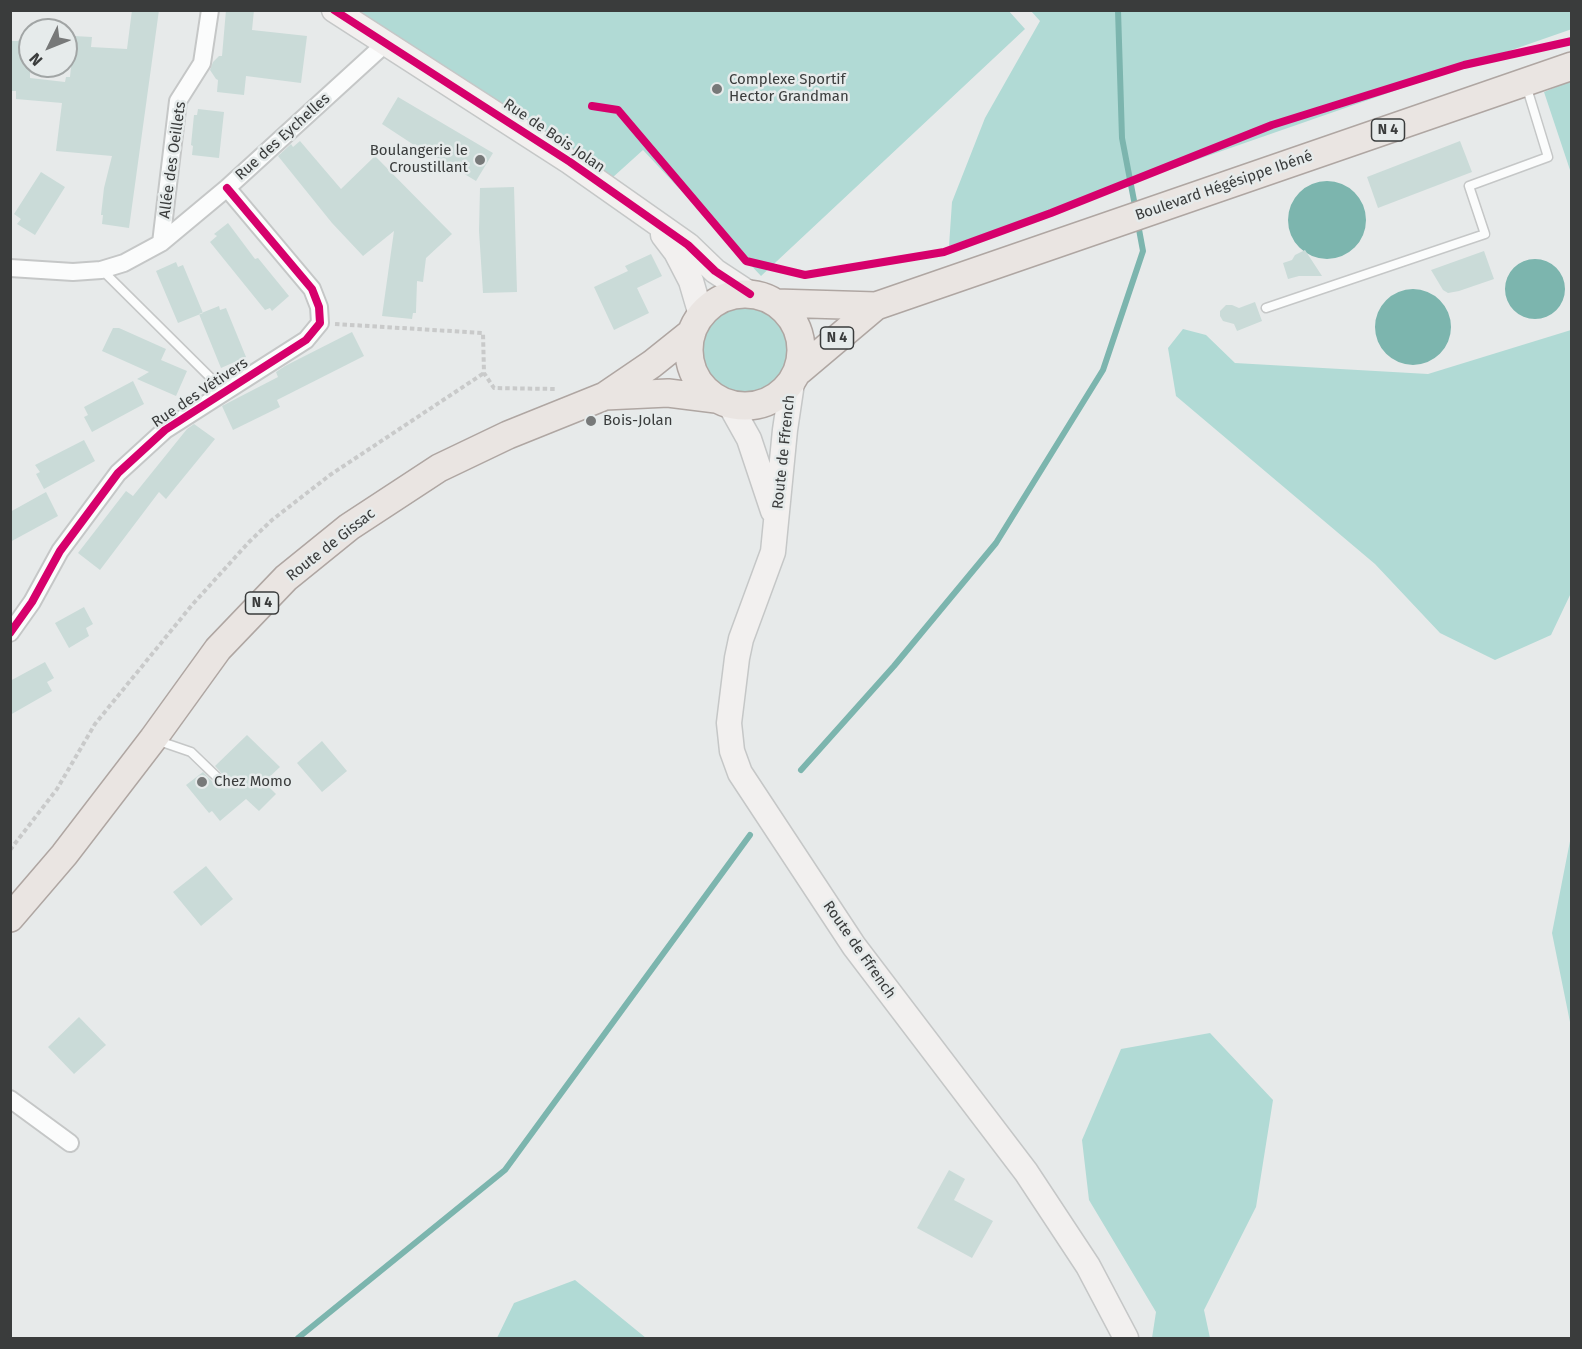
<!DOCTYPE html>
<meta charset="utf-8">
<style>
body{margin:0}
#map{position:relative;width:1582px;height:1349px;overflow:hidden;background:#e7eaea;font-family:"Fira Sans",sans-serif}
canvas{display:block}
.frame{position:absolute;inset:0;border:12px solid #3a3c3c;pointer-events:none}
.north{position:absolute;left:18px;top:18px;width:60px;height:60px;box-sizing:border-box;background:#e6ebeb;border:2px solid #a1a5a5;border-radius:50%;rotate:227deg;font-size:16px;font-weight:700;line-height:24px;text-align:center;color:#3a3c3c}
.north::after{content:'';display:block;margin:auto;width:21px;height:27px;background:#777979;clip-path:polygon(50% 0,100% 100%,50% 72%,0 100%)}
</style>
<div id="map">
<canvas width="1582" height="1349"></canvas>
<div class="frame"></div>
<div class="north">N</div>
</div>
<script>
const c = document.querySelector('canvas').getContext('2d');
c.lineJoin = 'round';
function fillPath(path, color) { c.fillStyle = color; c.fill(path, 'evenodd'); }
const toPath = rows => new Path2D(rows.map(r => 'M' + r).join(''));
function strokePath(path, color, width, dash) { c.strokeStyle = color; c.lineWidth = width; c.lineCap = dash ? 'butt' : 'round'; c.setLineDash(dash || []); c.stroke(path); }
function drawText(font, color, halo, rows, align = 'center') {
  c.font = font + ' "Fira Sans",sans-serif'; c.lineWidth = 5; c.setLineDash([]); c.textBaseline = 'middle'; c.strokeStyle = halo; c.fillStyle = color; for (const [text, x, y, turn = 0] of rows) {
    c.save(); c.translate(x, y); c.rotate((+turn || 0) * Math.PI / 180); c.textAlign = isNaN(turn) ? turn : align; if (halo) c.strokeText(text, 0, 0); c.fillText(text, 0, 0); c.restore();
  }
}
const green = toPath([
 [1008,10,1025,29,761,276,643,150,612,178,347,11],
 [1031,11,1571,10,1572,29,949,246,952,202,985,118,1040,21],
 [1571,81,1571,173,1544,92],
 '699 351a45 45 0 1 1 90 0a45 45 0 1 1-90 0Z',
 [1183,329,1206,335,1235,363,1428,374,1571,330,1571,593,1551,635,1495,660,1440,633,1375,564,1176,396,1168,348],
 [1571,836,1572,1027,1571,1027,1552,933],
 [1210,1033,1273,1100,1256,1207,1204,1310,1210,1338,1152,1338,1156,1312,1089,1200,1082,1140,1121,1049],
 [575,1280,646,1338,497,1338,514,1303]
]);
const water = toPath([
 '1288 220a39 39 0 1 1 78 0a39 39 0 1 1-78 0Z',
 '1505 289a30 30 0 1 1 60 0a30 30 0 1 1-60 0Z',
 '1375 327a38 38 0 1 1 76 0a38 38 0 1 1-76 0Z'
]);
const stream = toPath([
 [1118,10,1122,138,1136,211],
 [801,770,894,666,996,543,1103,370,1143,251,1138,224],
 [298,1338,505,1170,750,835]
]);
const building = toPath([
 [132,10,159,10,129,228,102,224,103,215,101,215,104,188,112,156,56,151,62,103,16,99,16,91,10,91,10,58,12,41,18,41,30,28,30,78,65,82,66,77,70,77,74,36,92,37,91,47,127,49],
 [226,10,254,10,252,30,307,36,301,83,246,76,244,95,217,92,218,80,216,79,210,70,213,62,219,56,222,56],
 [398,97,493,153,476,181,415,144,414,145,382,124],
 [198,109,224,112,219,158,192,155,193,146,191,145,194,115,197,115],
 [300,141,341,189,375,156,452,234,426,258,423,282,417,281,416,311,416,313,413,313,412,319,382,316,394,231,363,256,332,223,278,156,291,144,293,147],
 [1460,141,1472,172,1378,208,1367,177],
 [41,172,65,187,35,235,17,224,21,219,14,214],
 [514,187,517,292,483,293,479,231,480,188],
 [228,223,255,259,258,258,289,296,272,311,270,308,265,310,210,242,217,236,214,234],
 [1305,250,1322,276,1299,276,1288,279,1283,263,1292,260,1295,255],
 [1484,251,1494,279,1459,291,1448,293,1443,290,1431,270],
 [651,254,662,276,637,288,649,313,614,330,594,287,628,271,625,266],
 [176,262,178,267,183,265,203,313,178,323,156,271],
 [1255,302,1262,321,1237,331,1234,324,1223,321,1220,316,1220,311,1226,305,1232,305,1239,308],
 [219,306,220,310,226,308,246,357,221,368,199,314],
 [113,328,119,328,166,349,161,360,187,371,176,396,137,379,149,372,102,351],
 [352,332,364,356,277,400,280,407,233,430,222,406,278,377,276,372,285,366],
 [133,381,144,404,92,432,84,417,88,415,84,407],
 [194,424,215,439,166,499,159,492,100,570,78,553,126,491,133,496,187,429],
 [84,440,95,461,44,489,36,474,40,472,35,465],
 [46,492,58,516,10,542,10,512],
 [84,607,93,624,86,628,89,636,69,648,55,623],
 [45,662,54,678,47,682,52,691,10,715,10,681],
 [247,735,280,767,264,782,276,794,259,811,246,799,220,821,212,811,209,813,186,785,203,772,216,785,224,785,226,778,215,766],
 [322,741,347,771,322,792,297,763],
 [206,866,233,899,201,926,173,892],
 [79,1017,106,1045,74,1074,48,1047],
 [949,1170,965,1179,954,1200,993,1221,972,1258,917,1228]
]);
const path = toPath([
 [335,324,483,333,484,373,494,388,555,389],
 [10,850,57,789,95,724,192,605,249,542,272,520,330,475,484,373]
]);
const lane = toPath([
 [102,270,224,391],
 [1266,308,1485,234,1469,186,1548,157,1526,85],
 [156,740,191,752,220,780]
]);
const street = toPath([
 [161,243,178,101,202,63,210,10],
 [10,268,73,272,101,270,124,263,161,243,227,188,386,43],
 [10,633,32,602,60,551,118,473,165,430,306,340,320,323,319,307,312,289,227,188],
 [10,1099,70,1143]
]);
const secondary = toPath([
 [334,10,570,162,688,245,715,271,750,294],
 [663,235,676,252,691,281,701,315],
 [792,383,785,430,773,552,741,639,737,658,729,723,732,751,740,773,854,946,1026,1172,1088,1266,1126,1338],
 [730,405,749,439,773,511]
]);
const primary = toPath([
 '689 350a56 56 0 1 1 112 0a56 56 0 1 1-112 0Z',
 [776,303,876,306,1572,66],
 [799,371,876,306],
 [605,396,668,393,716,399],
 [10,918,64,855,153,739,218,649,286,578,349,527,439,468,508,435,605,396,652,364,692,332]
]);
const cycleway = toPath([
 [334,10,570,162,688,245,715,271,750,294],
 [592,106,618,110,746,261,805,275,944,252,1051,213,1272,125,1464,65,1572,41],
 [10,633,32,602,60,551,118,473,165,430,306,340,320,323,319,307,312,289,227,188]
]);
const markers = [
 [717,89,6,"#777979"],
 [480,160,6,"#777979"],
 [591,421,6,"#777979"],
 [202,782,6,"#777979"]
];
const shields = [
 [1388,130,33],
 [837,338,33],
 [262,603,33]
];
const shieldNames = [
 ["N 4",1388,130],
 ["N 4",837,338],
 ["N 4",262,603]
];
const poiNames = [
 ["Complexe Sportif",729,80],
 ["Hector Grandman",729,97],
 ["Boulangerie le",468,151,"right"],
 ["Croustillant",468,168,"right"],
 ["Bois-Jolan",603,421],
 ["Chez Momo",214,782]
];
const streetNames = [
 ["Rue de Bois Jolan",554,136,34],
 ["Rue des Eychelles",283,137,-42],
 ["Allée des Oeillets",173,160,-82],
 ["Boulevard Hégésippe Ibéné",1224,186,-19],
 ["Rue des Vétivers",200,393,-34],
 ["Route de Ffrench",784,452,-84],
 ["Route de Gissac",331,545,-38],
 ["Route de Ffrench",859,950,55]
];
fillPath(green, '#b1dad5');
fillPath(water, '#7cb5ae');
strokePath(stream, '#7cb5ae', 6);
fillPath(building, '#cadbd8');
strokePath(lane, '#c5c7c7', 11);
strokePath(street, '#c5c7c7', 20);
strokePath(secondary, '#c5c7c7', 27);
strokePath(primary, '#afa6a2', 30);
strokePath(path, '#c9caca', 4, [4.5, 3]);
strokePath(lane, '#fbfcfc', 8);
strokePath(street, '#fbfcfc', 16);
strokePath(secondary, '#f2f0ef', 24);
strokePath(primary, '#eae5e2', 27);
strokePath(cycleway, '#d6006c', 8);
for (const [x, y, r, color] of markers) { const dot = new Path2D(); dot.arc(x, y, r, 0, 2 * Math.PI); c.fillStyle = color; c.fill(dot); strokePath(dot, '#e6ebeb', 2); }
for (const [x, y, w] of shields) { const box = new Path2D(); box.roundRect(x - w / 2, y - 11, w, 22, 4.5); c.fillStyle = '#e6ebeb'; c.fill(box); strokePath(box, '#3a3c3c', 1.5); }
drawText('bold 14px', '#3a3c3c', null, shieldNames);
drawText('15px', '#3a3c3c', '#e6ebeb', poiNames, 'left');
drawText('15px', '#3a3c3c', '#e6ebeb', streetNames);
</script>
